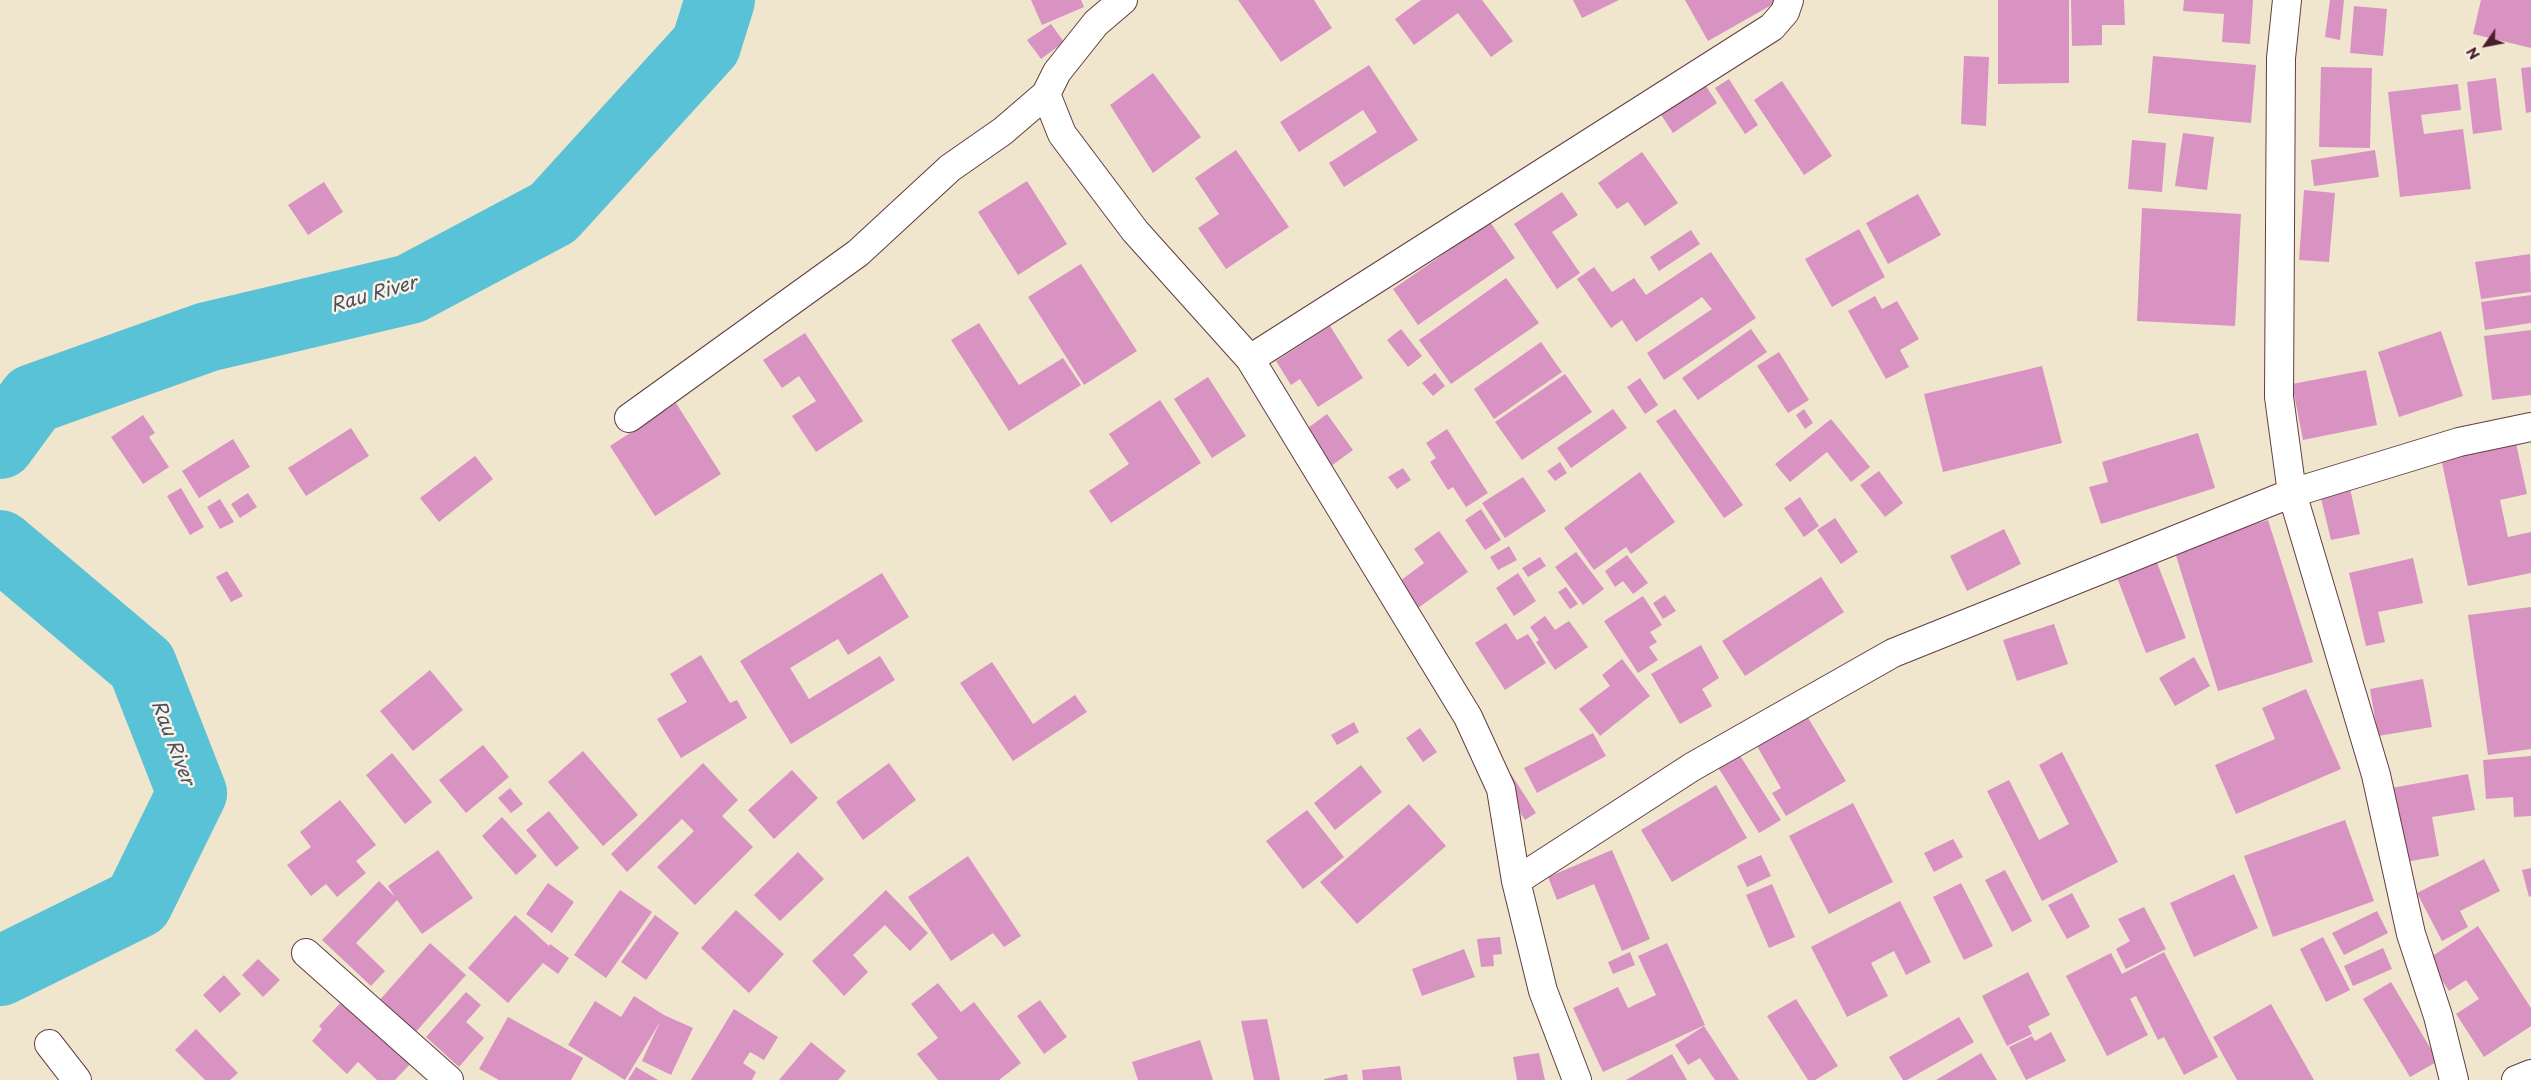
<!DOCTYPE html>
<style>
body{margin:0}
#map{position:relative;width:2531px;height:1080px;overflow:hidden;background:#f0e6cd;font-family:"Playpen Sans",sans-serif}
canvas{display:block}
.north{position:absolute;left:2461px;top:20px;width:50px;height:50px;-webkit-text-stroke:4px #f7f3e8;paint-order:stroke;rotate:237deg;font-size:14px;font-weight:700;line-height:20px;text-align:center;color:#4a1f2b}
.north::after{content:'';display:block;margin:auto;width:18px;height:22px;background:#4a1f2b;clip-path:polygon(50% 0,100% 100%,50% 72%,0 100%)}
</style>
<div id="map">
<canvas width="2531" height="1080"></canvas>
<div class="north">N</div>
</div>
<script>
const c = document.querySelector('canvas').getContext('2d');
c.lineJoin = 'round';
const toPath = rows => new Path2D(rows.map(r => 'M' + r).join(''));
function strokePath(path, color, width, dash) { c.strokeStyle = color; c.lineWidth = width; c.lineCap = dash ? 'butt' : 'round'; c.setLineDash(dash || []); c.stroke(path); }
function fillPath(path, color) { c.fillStyle = color; c.fill(path, 'evenodd'); }
function drawText(font, color, halo, rows, align = 'center') {
  c.font = font + ' "Playpen Sans",sans-serif'; c.lineWidth = 5; c.setLineDash([]); c.textBaseline = 'middle'; c.strokeStyle = halo; c.fillStyle = color; for (const [text, x, y, turn = 0] of rows) {
    c.save(); c.translate(x, y); c.rotate((+turn || 0) * Math.PI / 180); c.textAlign = isNaN(turn) ? turn : align; if (halo) c.strokeText(text, 0, 0); c.fillText(text, 0, 0); c.restore();
  }
}
const river = toPath([
 [0,444,33,399,207,337,410,289,553,213,706,45,720,0],
 [0,545,142,665,192,793,138,903,0,971]
]);
const building = toPath([
 [1031,0,1081,0,1084,7,1042,25],
 [1238,0,1314,0,1332,28,1281,62],
 [1421,0,1482,0,1513,41,1491,57,1458,13,1414,45,1395,19],
 [1573,0,1619,0,1582,18],
 [1685,0,1773,0,1775,3,1708,41],
 [1998,0,2069,0,2069,83,1998,84],
 [2071,0,2124,0,2125,25,2102,25,2102,45,2072,46],
 [2184,0,2253,0,2250,44,2222,42,2224,14,2183,11],
 [2330,0,2344,0,2340,40,2325,37],
 [2481,0,2531,0,2531,48,2473,34],
 [2354,6,2387,9,2383,56,2350,53],
 [1051,24,1064,42,1041,59,1027,40],
 [1964,56,1989,57,1986,126,1961,124],
 [2153,56,2256,65,2251,123,2148,113],
 [1369,65,1418,140,1344,187,1329,163,1377,132,1363,110,1299,152,1280,122],
 [2321,67,2372,68,2370,148,2319,147],
 [2531,67,2531,112,2526,113,2521,68],
 [1153,73,1201,137,1153,173,1110,105],
 [1700,77,1717,103,1673,133,1656,107],
 [2496,78,2502,130,2473,134,2467,82],
 [1729,79,1758,125,1745,134,1715,88],
 [1782,81,1832,156,1804,175,1754,100],
 [2458,84,2461,110,2421,115,2424,134,2463,129,2471,189,2400,197,2388,92],
 [2183,133,2214,137,2207,190,2175,186],
 [2132,140,2166,143,2162,192,2128,189],
 [1236,150,1289,227,1226,269,1198,228,1219,214,1195,178],
 [2375,150,2379,177,2314,186,2311,160],
 [1642,152,1678,203,1645,226,1628,202,1617,209,1598,183],
 [1027,181,1067,244,1018,275,978,212],
 [324,182,343,212,308,235,288,205],
 [2304,190,2335,193,2329,262,2299,260],
 [1562,192,1578,215,1552,232,1580,273,1557,289,1514,224],
 [1918,194,1941,235,1888,264,1866,223],
 [2142,208,2241,214,2235,326,2137,321],
 [1490,222,1515,258,1418,325,1393,289],
 [1859,229,1885,277,1832,307,1805,259],
 [1691,230,1700,244,1659,271,1650,257],
 [1711,252,1756,318,1664,380,1647,353,1712,309,1702,297,1636,342,1622,320,1611,328,1577,279,1594,267,1612,292,1634,278,1646,295],
 [2530,254,2531,292,2481,299,2475,262],
 [1081,264,1137,351,1084,385,1028,297],
 [1506,278,1539,323,1451,384,1419,340],
 [2531,295,2531,323,2485,330,2481,302],
 [1875,296,1882,309,1897,301,1919,339,1900,350,1909,367,1886,379,1848,311],
 [979,323,1019,385,1063,358,1081,385,1009,431,951,340],
 [1330,326,1363,378,1318,407,1300,379,1291,385,1276,361],
 [1401,329,1422,356,1408,367,1387,340],
 [1751,329,1767,352,1698,400,1682,378],
 [2531,330,2531,395,2492,400,2484,336],
 [2441,331,2463,396,2399,417,2378,352],
 [805,333,863,421,816,452,792,416,816,401,799,376,782,388,763,360],
 [1541,342,1562,372,1494,419,1474,389],
 [1779,352,1809,400,1788,413,1757,366],
 [2042,366,2062,443,1943,472,1924,394],
 [2366,370,2377,425,2303,440,2292,384],
 [1435,373,1445,386,1433,396,1422,383],
 [1565,374,1592,412,1522,460,1495,422],
 [1208,377,1246,436,1212,458,1174,399],
 [1640,378,1658,405,1645,414,1627,387],
 [1160,400,1201,463,1111,523,1089,491,1129,464,1109,434],
 [676,403,721,474,655,516,610,446],
 [1613,409,1627,428,1571,468,1557,448],
 [1675,409,1743,505,1724,518,1656,421],
 [1804,409,1813,423,1805,429,1796,415],
 [1327,414,1353,450,1327,469,1301,433],
 [143,415,155,433,149,437,169,467,143,484,111,437],
 [1831,419,1870,467,1851,482,1827,452,1790,482,1775,464],
 [351,428,369,456,306,496,288,468],
 [1447,429,1488,493,1466,507,1453,487,1448,490,1430,462,1436,458,1426,443],
 [2198,433,2215,488,2101,524,2089,487,2108,482,2102,462],
 [233,439,250,467,199,498,182,471],
 [2516,443,2527,494,2500,500,2508,537,2531,532,2531,573,2468,586,2441,458],
 [475,456,493,479,439,522,420,498],
 [1560,462,1567,473,1555,481,1547,471],
 [1403,468,1411,480,1397,489,1388,477],
 [1879,471,1903,503,1885,517,1860,485],
 [1640,472,1675,522,1631,554,1626,547,1594,570,1564,528],
 [1523,477,1546,511,1505,538,1482,503],
 [2349,484,2360,534,2331,540,2319,490],
 [181,488,204,527,190,535,167,496],
 [248,493,257,507,240,518,231,504],
 [1800,497,1819,526,1804,537,1784,508],
 [220,499,234,522,220,529,207,507],
 [1481,509,1501,540,1485,550,1465,520],
 [1835,518,1858,552,1841,564,1817,530],
 [2268,520,2313,662,2218,691,2174,549],
 [2004,529,2021,564,1967,591,1950,556],
 [1439,531,1468,572,1411,613,1392,587,1424,563,1414,549],
 [1509,546,1517,560,1498,570,1490,557],
 [1576,552,1604,589,1583,605,1555,567],
 [1627,555,1648,583,1633,594,1623,581,1615,587,1605,571],
 [1540,557,1546,566,1528,577,1522,568],
 [2413,558,2423,603,2378,612,2385,642,2366,646,2349,573],
 [2156,560,2186,638,2146,653,2116,575],
 [227,571,243,596,231,602,216,577],
 [882,573,909,617,848,655,838,639,790,668,809,699,880,656,895,680,791,744,740,661],
 [1518,573,1536,601,1514,616,1496,588],
 [1821,577,1844,612,1745,676,1722,641],
 [1566,587,1578,604,1570,609,1558,592],
 [1665,595,1676,611,1663,619,1653,603],
 [1643,596,1662,625,1650,632,1657,642,1649,647,1658,660,1638,673,1604,621],
 [2531,607,2531,749,2488,755,2468,615],
 [1545,616,1555,630,1569,621,1588,647,1555,670,1536,642,1539,640,1530,627],
 [1506,623,1517,640,1528,634,1546,663,1505,690,1475,643],
 [2054,624,2068,664,2017,681,2003,640],
 [1701,645,1719,678,1702,689,1712,706,1680,724,1651,674],
 [701,655,730,703,737,700,747,718,681,758,657,719,687,702,670,674],
 [2194,657,2210,686,2175,706,2159,678],
 [1622,659,1650,696,1600,736,1579,709,1610,686,1602,675],
 [992,662,1033,724,1075,695,1087,712,1013,761,960,683],
 [430,670,463,710,413,751,380,711],
 [2423,679,2432,727,2378,736,2370,689],
 [2306,689,2341,769,2236,814,2215,765,2275,739,2262,708],
 [1804,711,1846,781,1786,816,1772,793,1781,788,1754,741],
 [1354,722,1359,732,1337,745,1331,735],
 [1420,728,1437,752,1423,762,1406,738],
 [1593,733,1606,756,1537,793,1524,768],
 [483,745,509,777,466,813,439,780],
 [583,751,638,815,603,846,548,782],
 [1737,751,1781,820,1759,833,1716,764],
 [2062,752,2118,862,2042,901,1987,791,2009,780,2039,840,2069,824,2039,765],
 [392,753,432,802,405,824,366,775],
 [2531,756,2531,816,2514,817,2513,797,2486,799,2483,760],
 [703,763,738,800,722,816,753,847,695,905,657,867,694,831,682,819,627,872,611,854],
 [889,763,916,800,863,840,836,802],
 [1361,765,1382,792,1335,830,1314,803],
 [792,770,818,798,774,839,748,810],
 [1511,774,1536,813,1525,820,1499,781],
 [2468,774,2475,810,2432,817,2439,856,2400,863,2386,789],
 [1716,785,1747,838,1672,882,1641,830],
 [510,788,523,804,511,813,498,798],
 [340,800,376,845,356,861,366,873,337,897,326,884,311,896,287,865,311,847,300,832],
 [1853,803,1893,882,1829,914,1789,836],
 [1409,804,1446,846,1357,924,1320,882],
 [1307,810,1344,857,1303,889,1266,841],
 [549,811,579,848,556,867,526,830],
 [502,817,537,856,516,875,482,836],
 [2345,820,2374,901,2273,937,2244,856],
 [1953,839,1963,857,1934,872,1924,853],
 [438,850,473,898,422,934,397,900,356,943,385,971,371,986,322,940,379,881,395,897,388,886],
 [1612,850,1650,939,1622,951,1594,884,1557,900,1548,877],
 [798,852,824,879,780,921,754,895],
 [1761,855,1771,876,1747,887,1737,866],
 [968,856,1021,936,1004,947,993,933,951,961,908,897],
 [2484,859,2500,891,2460,911,2468,927,2442,941,2417,893],
 [2531,868,2531,896,2529,897,2522,870],
 [2005,870,2032,921,2012,932,1985,880],
 [2234,874,2258,928,2194,957,2170,903],
 [548,883,574,902,552,933,526,914],
 [1961,883,1993,946,1964,960,1933,897],
 [1772,884,1795,937,1769,948,1746,895],
 [620,890,652,912,606,978,574,955],
 [886,890,928,933,910,951,885,925,853,955,868,972,844,996,812,961],
 [2072,893,2090,927,2067,939,2048,905],
 [1900,901,1931,962,1906,975,1894,951,1871,963,1888,996,1847,1017,1811,947],
 [2144,907,2166,949,2126,969,2116,949,2130,941,2118,919],
 [736,910,784,954,749,993,701,948],
 [2377,911,2388,933,2344,955,2332,933],
 [515,915,549,946,550,944,569,958,558,974,543,963,508,1003,468,968],
 [655,915,679,933,646,980,621,962],
 [2478,926,2531,1008,2531,1026,2484,1057,2456,1014,2479,999,2466,980,2449,991,2428,959],
 [1500,937,1502,954,1493,955,1494,966,1481,967,1477,939],
 [2323,937,2350,990,2326,1002,2300,949],
 [430,943,466,975,414,1034,378,1002],
 [1667,943,1705,1025,1603,1072,1573,1008,1618,987,1628,1008,1656,995,1638,956],
 [2383,948,2392,969,2353,986,2344,966],
 [1464,949,1475,977,1422,996,1412,969],
 [1630,952,1635,965,1613,974,1608,962],
 [2164,952,2218,1057,2184,1075,2164,1037,2158,1040,2136,996,2130,999,2148,1035,2107,1056,2066,976,2111,953,2122,974],
 [258,959,280,980,263,997,242,975],
 [2028,972,2050,1015,2028,1026,2032,1034,2007,1046,1982,996],
 [224,975,241,994,220,1013,203,995],
 [2391,982,2438,1061,2410,1077,2363,999],
 [938,983,961,1012,974,1002,1021,1063,999,1080,938,1080,917,1054,938,1038,911,1004],
 [466,992,481,1005,466,1022,484,1038,459,1067,426,1037],
 [347,996,415,1059,395,1080,377,1080,358,1062,347,1074,312,1041,322,1029,319,1026],
 [634,996,664,1015,693,1028,671,1075,642,1061,660,1022,625,1080,568,1045,595,1001,621,1017],
 [1796,999,1838,1066,1815,1080,1808,1080,1767,1016],
 [1040,1000,1067,1037,1044,1054,1017,1016],
 [2271,1004,2314,1080,2237,1080,2213,1037],
 [734,1009,778,1037,764,1060,750,1052,743,1063,756,1072,752,1080,691,1080],
 [508,1017,583,1058,571,1080,499,1080,479,1069],
 [1959,1017,1974,1042,1907,1080,1903,1080,1889,1057],
 [1267,1019,1280,1080,1254,1080,1241,1021],
 [1704,1026,1739,1080,1715,1080,1700,1058,1688,1065,1675,1045],
 [196,1029,238,1073,230,1080,205,1080,175,1050],
 [2051,1032,2066,1061,2026,1080,2009,1047,2032,1036,2035,1041],
 [1200,1040,1213,1080,1138,1080,1132,1062],
 [811,1042,846,1071,838,1080,779,1080],
 [1539,1053,1545,1080,1517,1080,1513,1057],
 [1981,1053,1997,1080,1936,1080],
 [1672,1054,1687,1080,1626,1080],
 [1400,1066,1402,1080,1363,1080,1362,1070],
 [636,1067,658,1080,628,1080],
 [1347,1074,1348,1080,1324,1080,1324,1079]
]);
const minor = toPath([
 [1123,0,1096,23,1057,72,1046,94,1062,134,1135,231,1250,359,1468,717,1501,789,1516,881,1543,991,1577,1080],
 [2287,0,2281,58,2279,397,2292,493,2376,775,2411,934,2438,1016,2454,1080],
 [1250,359,1772,27,1785,12,1789,0],
 [629,418,858,253,950,168,1003,131,1046,94],
 [1516,881,1692,767,1893,653,2292,493,2459,442,2531,427],
 [306,953,449,1080],
 [49,1044,77,1080],
 [2516,1080,2531,1074]
]);
const waterNames = [
 ["Rau River",374,295,-16],
 ["Rau River",172,743,69]
];
strokePath(river, '#5ac2d6', 70);
fillPath(building, '#d993c3');
strokePath(minor, '#633d43', 30);
strokePath(minor, '#fff', 28);
drawText('italic 19px', '#4f505e', '#f7f3e8', waterNames);
</script>
